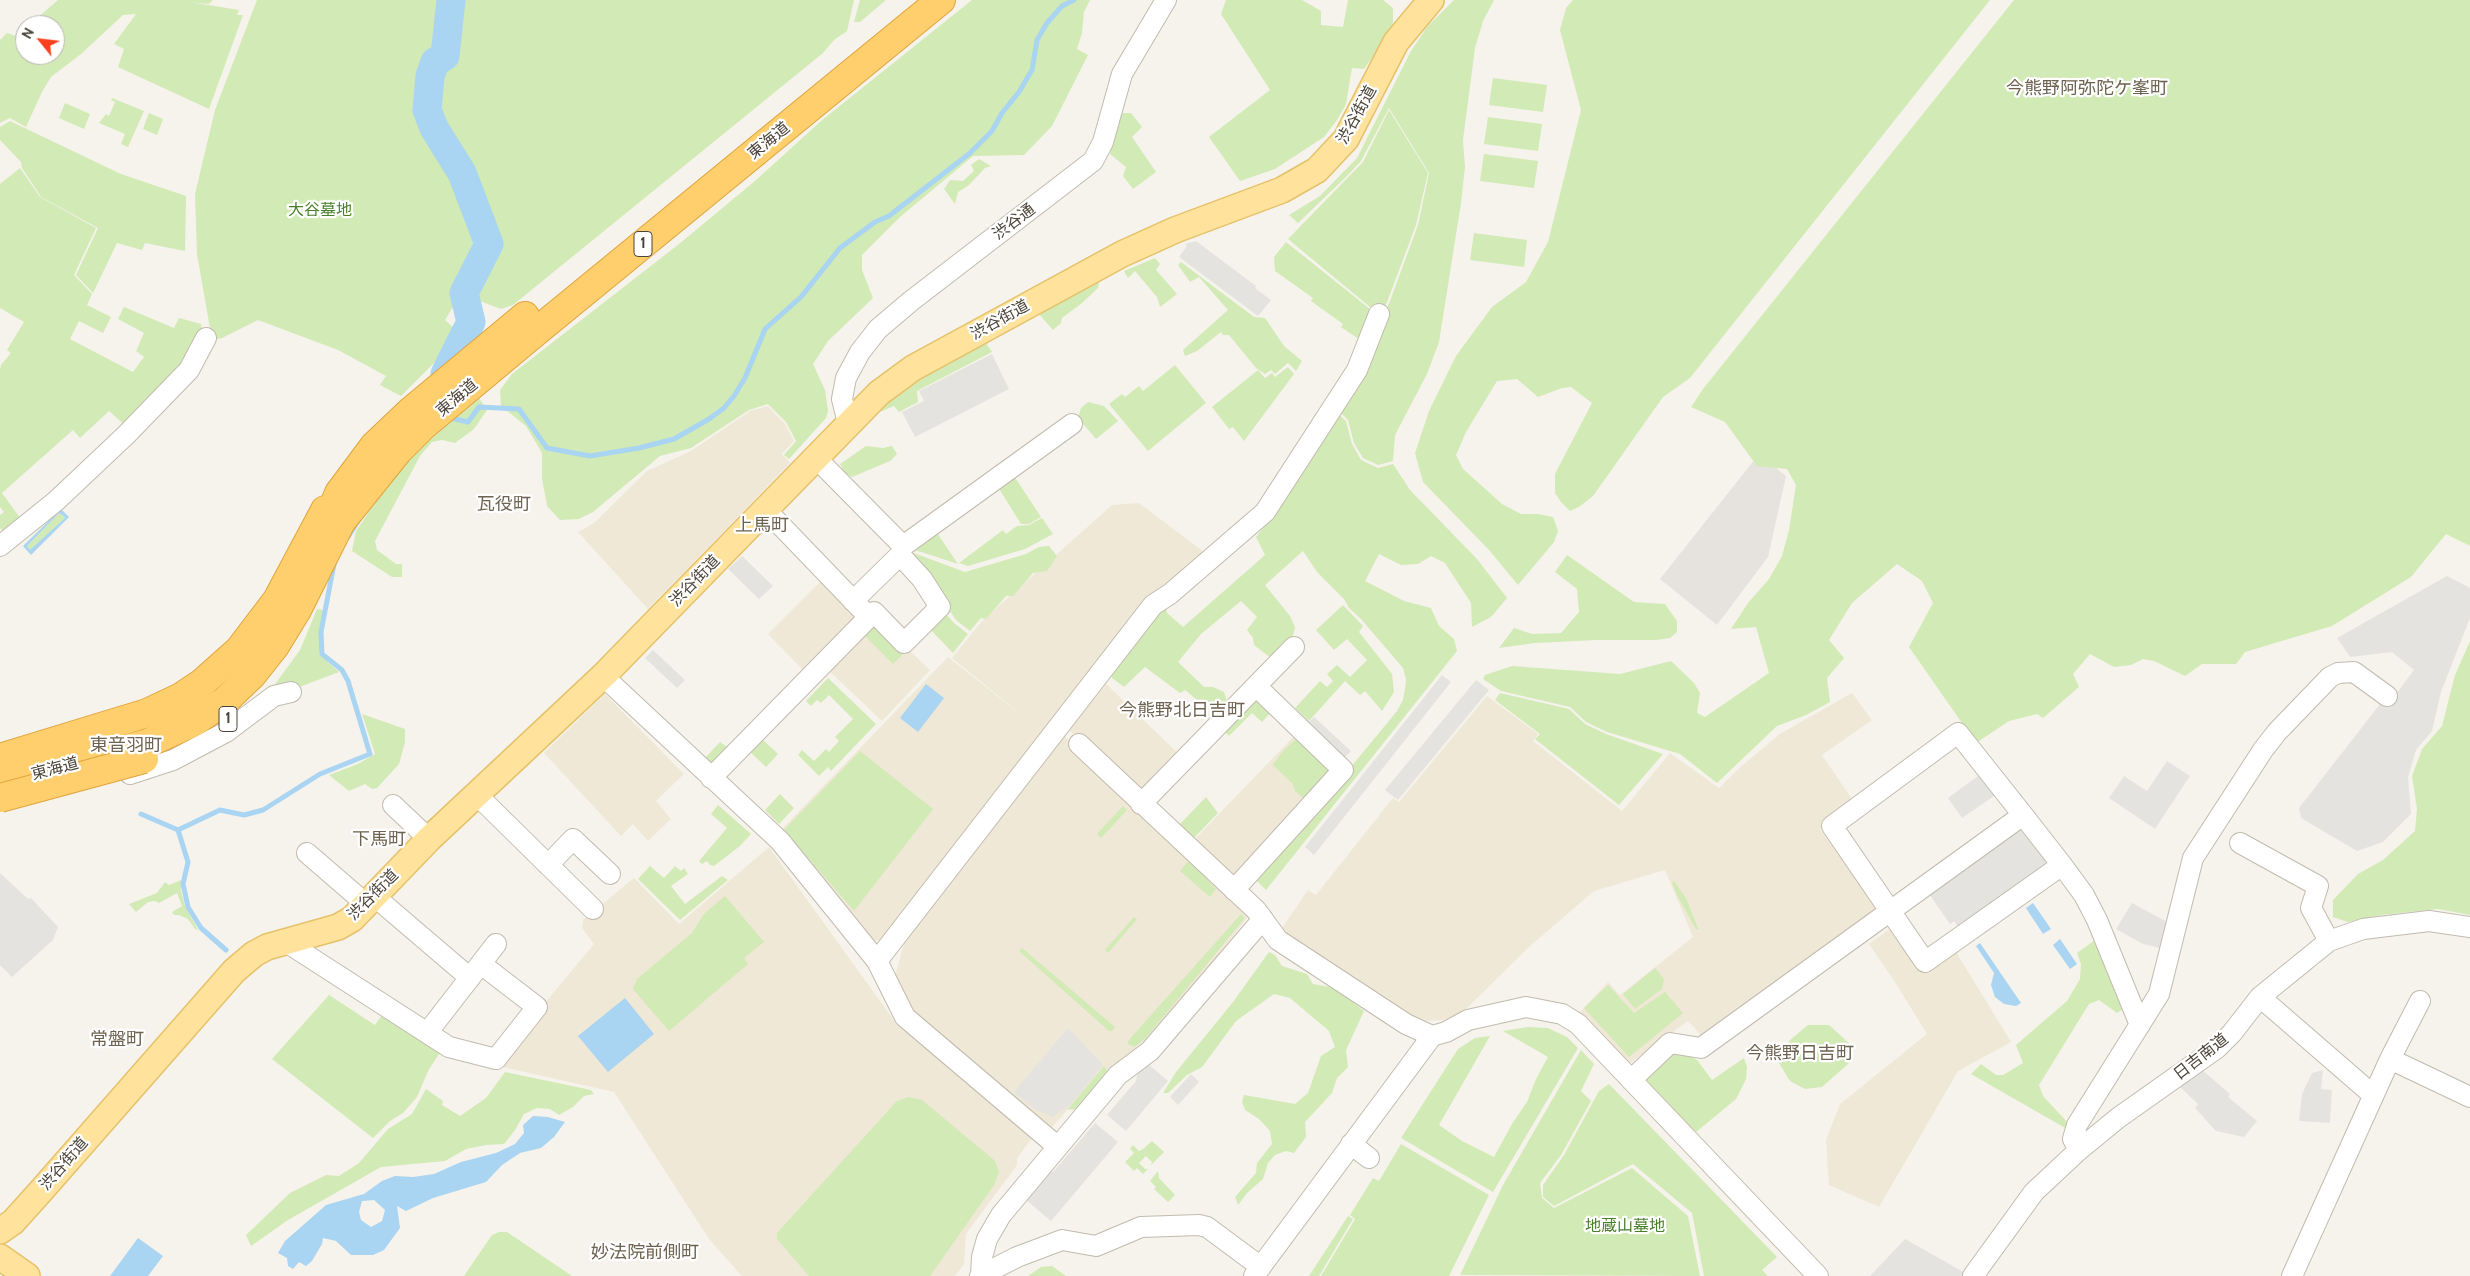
<!DOCTYPE html>
<meta charset="utf-8">
<style>
body{margin:0}
#map{position:relative;width:2470px;height:1276px;overflow:hidden;background:#f6f3ec;font-family:Cabin,sans-serif}
canvas{display:block}
.north{position:absolute;left:15px;top:15px;width:50px;height:50px;box-sizing:border-box;background:#fff;border:1px solid #b7b4b0;border-radius:50%;rotate:299deg;font-size:14px;font-weight:700;line-height:20px;text-align:center;color:#4b4439}
.north::after{content:'';display:block;margin:auto;width:18px;height:22px;background:#fc3f1d;clip-path:polygon(50% 0,100% 100%,50% 72%,0 100%)}
</style>
<div id="map">
<canvas width="2470" height="1276"></canvas>
<div class="north">N</div>
</div>
<script>
const c = document.querySelector('canvas').getContext('2d');
c.lineJoin = 'round';
function fillPath(path, color) { c.fillStyle = color; c.fill(path, 'evenodd'); }
const toPath = rows => new Path2D(rows.map(r => 'M' + r).join(''));
function strokePath(path, color, width, dash) { c.strokeStyle = color; c.lineWidth = width; c.lineCap = dash ? 'butt' : 'round'; c.setLineDash(dash || []); c.stroke(path); }
function drawText(font, color, halo, rows, align = 'center') {
  c.font = font + ' Cabin,"Noto Sans JP",sans-serif'; c.lineWidth = 4.5; c.setLineDash([]); c.textBaseline = 'middle'; c.strokeStyle = halo; c.fillStyle = color; for (const [text, x, y, turn = 0] of rows) {
    c.save(); c.translate(x, y); c.rotate((+turn || 0) * Math.PI / 180); c.textAlign = isNaN(turn) ? turn : align; if (halo) c.strokeText(text, 0, 0); c.fillText(text, 0, 0); c.restore();
  }
}
const industrial = toPath([
 [1759,454,1786,476,1768,557,1717,625,1660,579]
]);
const education = toPath([
 [768,406,785,424,794,441,782,454,790,463,648,609,578,532,594,523,647,471,691,451,750,411],
 [1139,503,1204,552,882,940,872,941,781,830,948,657,1029,721,952,658,982,621,1112,505],
 [824,578,861,617,804,671,768,634],
 [876,619,930,670,882,721,826,668],
 [1106,684,1182,757,1142,797,1069,730],
 [1852,693,1872,720,1822,755,1854,802,1820,829,1879,910,1703,1037,1688,1021,1629,1064,1579,1013,1608,982,1620,995,1693,937,1665,870,1594,891,1529,947,1462,1013,1443,1020,1414,1021,1287,937,1282,928,1308,890,1316,895,1393,798,1399,802,1487,696,1538,734,1533,741,1622,811,1670,753,1719,788,1738,769,1780,734],
 [605,694,684,774,656,801,671,819,648,841,633,824,621,836,544,753],
 [1297,733,1333,770,1232,880,1193,841],
 [1064,736,1251,913,1211,964,1145,1040,1109,1073,1079,1110,1067,1110,1049,1131,908,1014,893,983,907,933],
 [769,847,898,1026,1033,1137,1017,1158,1017,1165,966,1234,964,1264,955,1276,742,1276,709,1239,614,1092,502,1067,509,1046,594,944,582,928,583,920,634,878,679,924],
 [1894,926,1928,971,1956,952,2011,1042,1958,1071,1879,1207,1829,1185,1826,1140,1840,1104,1927,1034,1893,979,1869,944]
]);
const green = toPath([
 [58,0,213,0,209,4,190,2,239,10,237,15,243,15,209,109,118,67,124,49,114,44,136,14,123,15,81,54,51,77,42,92,26,127,10,118,0,123,0,40,7,33,16,36,25,28,25,55,55,55,55,25,29,25],
 [257,0,854,0,847,31,834,40,823,53,513,305,501,309,477,300,470,289,469,280,445,320,462,335,401,396,380,385,386,376,338,350,258,320,222,338,212,340,197,254,195,194,215,110],
 [860,0,886,0,860,22,854,22],
 [972,0,1090,0,1084,12,1082,33,1077,49,1088,55,1052,126,1024,155,973,156,900,217,862,255,862,270,873,298,828,341,813,364,825,390,828,411,826,418,789,459,784,455,796,441,786,422,768,404,749,410,691,448,660,456,593,512,579,519,560,520,547,506,542,478,542,453,526,426,501,406,500,390,512,374,679,244,755,181,821,121],
 [1226,0,1302,0,1321,11,1321,25,1343,27,1348,0,1383,0,1393,8,1393,23,1376,52,1364,69,1352,68,1346,104,1337,120,1324,137,1275,169,1240,181,1209,137,1270,90,1221,14],
 [1454,0,1494,0,1483,21,1475,48,1463,140,1465,167,1461,203,1439,342,1427,374,1395,435,1393,461,1378,465,1363,458,1354,443,1348,420,1337,409,1390,301,1418,225,1429,173,1389,108,1361,161,1346,177,1298,223,1289,215,1320,196,1357,158,1411,51,1427,27],
 [1573,0,1990,0,1690,378,1663,397,1593,496,1579,507,1570,511,1561,502,1555,493,1555,474,1592,403,1571,387,1562,388,1538,397,1517,379,1497,381,1466,432,1456,455,1463,469,1502,504,1521,514,1538,514,1553,517,1558,531,1554,542,1518,585,1489,550,1423,482,1415,453,1429,411,1456,356,1492,307,1526,282,1548,242,1581,110,1560,30,1566,8],
 [2014,0,2470,0,2470,546,2446,534,2411,577,2332,626,2245,652,2236,664,2202,664,2185,676,2154,661,2143,659,2131,665,2114,667,2090,654,2073,674,2079,687,2043,718,2037,714,2009,721,1976,743,1909,647,1933,603,1922,581,1897,564,1852,603,1829,640,1844,658,1827,678,1830,702,1806,715,1777,726,1717,783,1680,754,1607,732,1586,722,1570,707,1501,691,1483,679,1485,675,1512,666,1620,674,1671,661,1694,683,1700,693,1697,713,1705,717,1769,673,1756,627,1731,629,1748,603,1769,579,1782,556,1789,530,1796,485,1787,469,1757,466,1725,422,1691,407,1703,389],
 [1493,78,1547,85,1543,112,1489,105],
 [112,98,144,111,128,147,121,144,125,134,99,123,106,114,109,116,115,102,111,100],
 [65,103,90,114,84,129,59,118],
 [1389,110,1428,173,1416,225,1384,310,1376,312,1288,239,1363,162],
 [149,113,163,119,157,135,143,129],
 [1119,113,1131,113,1142,127,1132,137,1156,172,1133,189,1123,176,1126,167,1110,154],
 [1488,117,1542,124,1538,151,1484,144],
 [10,121,121,174,186,196,185,251,145,243,142,250,117,243,93,293,76,275,98,228,41,197,22,168,21,162,0,140,0,127],
 [1484,154,1538,161,1534,188,1480,181],
 [979,159,991,166,985,168,968,186,958,192,955,204,944,189,950,180,963,181,974,171,971,165],
 [20,168,40,197,96,228,74,275,92,294,87,305,111,317,103,333,79,321,70,339,133,372,144,357,136,351,144,333,118,319,124,307,174,328,179,318,201,324,202,330,196,347,127,427,109,411,80,438,73,430,2,493,23,522,6,535,0,528,0,515,4,512,0,507,0,370,1,365,11,353,7,350,24,322,0,308,0,184],
 [1474,233,1527,240,1524,267,1470,260],
 [1286,242,1375,313,1363,342,1341,327,1343,324,1311,301,1313,298,1275,271,1274,257],
 [1155,258,1160,264,1156,270,1177,294,1160,307,1157,297,1135,271,1128,278,1124,271],
 [1181,262,1254,317,1265,318,1284,346,1302,361,1296,371,1288,363,1275,374,1271,370,1265,374,1256,368,1229,335,1223,335,1221,332,1197,351,1185,356,1183,350,1228,310,1199,277,1190,282,1178,265],
 [1100,277,1098,288,1082,303,1062,318,1061,323,1053,330,1039,314],
 [986,343,992,352,917,391,918,402,899,412,894,406,880,412,888,401,934,371],
 [1175,365,1206,403,1148,451,1109,404,1122,394,1125,397,1139,386,1143,391],
 [1288,367,1294,374,1244,441,1233,427,1229,429,1212,407,1258,370,1265,378,1272,373,1275,377],
 [479,398,487,410,474,429,455,443,442,440,432,442,420,456,375,541,377,550,396,564,402,564,402,577,392,577,352,551,356,531,390,481,418,450],
 [1088,402,1104,406,1118,421,1096,439,1078,418,1081,408],
 [1336,412,1346,421,1352,444,1361,460,1378,468,1393,464,1410,490,1477,559,1507,598,1491,617,1472,627,1471,603,1445,563,1431,556,1418,564,1401,565,1379,554,1365,581,1404,601,1431,608,1439,626,1454,639,1457,651,1266,890,1257,881,1397,711,1403,700,1405,689,1406,679,1403,668,1361,619,1349,608,1344,599,1317,572,1303,551,1265,585,1290,616,1295,627,1292,640,1271,658,1263,652,1254,645,1253,638,1247,630,1257,617,1241,601,1201,634,1178,662,1204,687,1213,687,1224,692,1227,701,1216,714,1210,704,1206,707,1185,690,1180,693,1145,667,1124,687,1112,678,1111,671,1137,637,1166,606,1167,613,1183,627,1265,555,1256,537,1270,519],
 [866,446,883,448,892,446,897,454,890,461,852,477,845,473,840,464],
 [1014,476,1041,517,1029,524,1021,524,998,487],
 [59,513,65,517,64,519,30,551,27,546],
 [1042,518,1053,534,1025,549,968,566,959,563,1003,530,1006,534,1017,526,1029,525],
 [935,530,958,564,912,549],
 [1049,546,1057,556,1047,571,1033,573,1013,596,1006,596,986,619,981,618,970,631,956,620,911,552,965,572,1026,554,1039,547],
 [1567,555,1634,602,1665,604,1677,621,1677,632,1670,638,1656,640,1597,640,1535,643,1499,648,1514,628,1532,634,1561,633,1579,612,1577,589,1555,572],
 [1343,605,1363,626,1359,632,1392,674,1394,692,1382,711,1365,691,1360,695,1345,681,1309,721,1295,708,1320,681,1327,687,1333,681,1327,674,1337,665,1350,677,1367,660,1347,639,1334,650,1316,630],
 [317,609,323,610,320,631,320,655,339,672,302,686,273,687,300,650],
 [942,610,954,623,968,634,953,653,927,626],
 [878,623,906,651,893,664,865,636],
 [2470,641,2470,915,2438,909,2381,915,2348,922,2333,917,2333,900,2358,874,2383,860,2415,831,2417,809,2412,776,2422,749,2442,726,2455,675],
 [828,678,876,724,831,771,828,767,819,776,798,755,802,750,814,761,826,749,829,752,839,741,835,737,853,719,829,695,821,703,817,700,811,706,806,701],
 [1500,693,1569,709,1585,724,1606,734,1663,754,1619,805,1535,739,1540,734,1495,700],
 [1256,695,1272,711,1262,722,1252,713,1229,736,1222,729],
 [362,714,405,729,405,742,399,764,377,788,372,789,365,784,349,791,329,775,358,764,375,754],
 [760,737,778,754,766,767,748,750],
 [1297,738,1330,770,1304,799,1295,791,1293,784,1273,765,1282,752],
 [720,742,727,747,711,764,705,758],
 [860,751,933,809,854,911,784,830],
 [780,794,794,808,779,824,765,810],
 [1206,797,1218,813,1192,840,1180,829,1180,824],
 [718,805,751,834,740,846,714,866,710,865,707,861,702,864,699,861,727,828,711,814],
 [1123,806,1127,810,1101,838,1097,834],
 [1189,860,1216,889,1210,897,1180,871],
 [650,866,664,878,675,866,681,871,684,868,688,874,671,886,685,904,722,876,728,880,680,920,638,879],
 [181,880,181,891,185,906,198,930,195,929,188,919,179,915,174,915,172,912,182,906,177,893,159,903,155,901,148,902,136,912,129,904,157,893,165,882,169,885],
 [1674,881,1687,900,1698,929,1696,929,1678,897,1672,883],
 [725,896,764,942,744,958,748,964,669,1031,633,989,637,979,692,933,704,914],
 [1241,914,1245,918,1145,1039,1134,1047,1128,1044,1128,1041],
 [1134,917,1137,919,1108,953,1105,950],
 [2095,940,2123,1009,2117,1013,2099,1000,2089,1004,2039,1085,2043,1096,2069,1124,2067,1129,1971,1074,1981,1064,1996,1075,2003,1075,2023,1063,2016,1045,2067,1001,2080,979,2081,964,2077,953],
 [1022,948,1115,1027,1112,1031,1109,1031,1019,951],
 [1269,952,1275,955,1282,966,1307,974,1313,984,1341,989,1346,997,1364,1011,1346,1050,1348,1067,1337,1078,1332,1093,1305,1122,1306,1137,1294,1153,1286,1151,1275,1155,1268,1163,1263,1179,1247,1193,1238,1205,1235,1197,1256,1173,1257,1163,1272,1144,1270,1131,1259,1119,1245,1110,1242,1102,1244,1095,1295,1104,1308,1093,1321,1056,1335,1047,1329,1031,1290,998,1274,994,1236,1021,1202,1067,1187,1075,1168,1093,1163,1093,1176,1072,1233,1002],
 [1655,968,1664,979,1662,989,1635,1009,1623,994],
 [1608,985,1634,1013,1665,992,1683,1013,1629,1057,1584,1008],
 [329,995,375,1025,382,1015,441,1051,428,1071,417,1097,403,1113,390,1121,373,1138,272,1059],
 [1808,1025,1829,1025,1850,1044,1852,1054,1848,1064,1822,1087,1805,1089,1790,1081,1779,1063,1781,1053,1790,1040],
 [1528,1027,1548,1028,1567,1037,1578,1048,1493,1192,1401,1138,1458,1049,1475,1038,1490,1036,1439,1125,1462,1141,1494,1157,1512,1124,1527,1102,1536,1079,1548,1057,1503,1031],
 [1679,1049,1697,1060,1712,1080,1744,1058,1747,1067,1746,1079,1736,1099,1695,1133,1639,1077],
 [1581,1050,1594,1064,1581,1091,1591,1101,1561,1155,1540,1183,1542,1198,1554,1208,1632,1168,1688,1216,1700,1276,1460,1275,1503,1185],
 [1104,1066,1108,1073,1079,1109,1068,1109],
 [505,1072,591,1090,594,1094,584,1096,573,1107,559,1115,550,1109,537,1108,524,1114,515,1130,504,1144,486,1145,466,1149,445,1161,381,1167,288,1220,251,1246,246,1235,290,1193,326,1175,339,1176,359,1163,388,1129,412,1114,426,1089,443,1101,442,1105,460,1116,486,1098],
 [1609,1084,1777,1257,1762,1270,1768,1276,1704,1276,1692,1213,1633,1164,1554,1206,1543,1197,1543,1185,1564,1155,1599,1091],
 [909,1097,922,1100,995,1161,999,1172,994,1185,930,1276,809,1276,777,1239,777,1233,897,1101],
 [1152,1141,1164,1152,1151,1165,1152,1162,1146,1156,1139,1163,1145,1169,1148,1169,1143,1174,1137,1168,1134,1171,1125,1162,1134,1153,1130,1149,1133,1145,1139,1151,1143,1149],
 [1401,1144,1489,1195,1449,1276,1321,1276,1355,1219,1350,1215,1373,1178,1379,1181],
 [1158,1171,1159,1178,1175,1195,1168,1202,1154,1189,1156,1187,1150,1181],
 [1348,1216,1353,1219,1319,1276,1309,1276],
 [499,1232,507,1232,572,1276,464,1276,492,1235],
 [1052,1266,1066,1276,1028,1276,1041,1267]
]);
const parking = toPath([
 [1196,241,1256,286,1255,288,1271,300,1258,316,1179,257,1187,246,1185,244],
 [992,354,1009,389,915,437,902,412,924,401,919,391],
 [742,556,773,586,759,599,728,569],
 [2447,576,2470,588,2470,618,2441,692,2432,731,2416,750,2408,777,2411,814,2383,842,2357,851,2301,818,2299,808,2391,690,2396,694,2414,670,2392,652,2350,657,2337,638],
 [653,650,685,680,677,688,645,658],
 [1442,675,1451,682,1314,855,1305,847],
 [1476,680,1489,690,1398,800,1385,790],
 [1314,717,1351,751,1341,761,1304,727],
 [2167,761,2190,776,2155,829,2109,798,2124,776,2147,791],
 [1982,773,1997,794,1962,818,1948,798],
 [2021,823,2051,864,1960,930,1954,921,1950,924,1927,891],
 [0,873,28,899,31,898,58,927,53,940,12,977,0,965],
 [2132,903,2171,924,2164,949,2143,944,2116,929],
 [1068,1028,1103,1065,1068,1107,1052,1117,1035,1109,1014,1092],
 [1147,1063,1168,1081,1126,1131,1107,1115,1136,1081,1138,1070],
 [2201,1069,2230,1094,2228,1097,2257,1121,2244,1137,2216,1131,2195,1108,2198,1104,2178,1085],
 [2323,1070,2321,1089,2332,1090,2330,1123,2299,1121,2302,1094,2312,1073],
 [1191,1074,1199,1082,1178,1105,1170,1097],
 [1095,1123,1118,1142,1051,1221,1025,1199,1050,1170,1053,1172],
 [1905,1239,1967,1274,1966,1276,1870,1276]
]);
const water = toPath([
 [61,509,69,517,31,555,23,546],
 [59,513,65,517,64,519,30,550,27,546],
 [926,684,944,698,918,732,900,718],
 [2033,903,2051,929,2043,934,2026,908],
 [2060,939,2077,964,2070,969,2053,945],
 [1980,943,2021,1003,2016,1006,2004,1004,1995,997,1991,985,1994,973,1976,946],
 [625,998,654,1034,608,1072,578,1036],
 [533,1116,548,1117,565,1122,554,1137,541,1148,520,1153,502,1165,486,1182,433,1198,406,1211,397,1206,400,1228,384,1250,373,1255,351,1255,336,1241,323,1238,322,1244,312,1261,306,1266,299,1262,293,1269,288,1266,287,1258,278,1253,285,1241,326,1205,364,1194,382,1181,395,1176,413,1177,434,1174,461,1162,496,1153,515,1144,524,1133,523,1125],
 [374,1200,385,1210,382,1221,371,1227,361,1220,359,1212,362,1201],
 [138,1238,163,1256,148,1276,110,1276]
]);
const stream = toPath([
 [448,420,451,418,468,422,479,407,519,409,547,448,590,456,639,448,674,439,709,419,724,408,734,396,745,378,765,329,801,297,840,248,875,222,889,216,970,153,992,131,1002,113,1019,92,1032,70,1037,40,1047,23,1062,6,1074,0],
 [348,537,358,521],
 [141,814,178,830,188,862,183,884,188,907,201,928,226,950],
 [178,830,220,810,244,815,263,810,320,774,370,754,348,681,342,670,322,654,321,632,334,564]
]);
const river = toPath([
 [448,395,445,374,471,322,464,293,489,244,462,173,434,128,427,110,430,76,435,62,445,56,451,0]
]);
const minor = toPath([
 [848,423,842,399,846,378,860,352,878,329,911,301,1093,161,1103,142,1122,74,1166,0],
 [815,457,903,546,1072,424],
 [0,546,56,501,126,435,189,370,206,338],
 [853,601,900,555,903,546],
 [869,617,874,612,904,643,940,607,922,579,900,555],
 [603,676,780,841,877,961,905,1017,1058,1147],
 [1079,744,1256,910,1278,940,1406,1024,1432,1036,1446,1032,1468,1020,1526,1007,1562,1014,1578,1024,1818,1276],
 [130,774,173,760,226,732,274,696,291,692],
 [711,778,869,617,766,510],
 [477,795,593,909],
 [1141,804,1294,647],
 [393,805,429,839],
 [2240,843,2318,886,2311,908,2329,941],
 [307,853,366,904],
 [548,865,573,839,610,874],
 [2062,865,1925,962,1832,826,1958,733,2023,815,2062,865,2084,895,2097,920,2140,1025],
 [1234,890,1343,770,1256,686],
 [374,896,470,978],
 [283,940,449,1047,496,1059,537,1007,481,964],
 [877,961,1153,605,1170,594,1265,512,1357,370,1379,314],
 [2260,997,2373,1095],
 [427,1033,496,944],
 [2390,1059,2420,1001],
 [1631,1080,1670,1043,1701,1048,2023,815],
 [1351,1144,1369,1158],
 [2079,1150,2073,1139,2077,1125,2159,994,2193,858,2263,750,2277,732,2330,677,2338,673,2354,672,2387,696],
 [980,1276,1017,1257,1062,1240,1096,1246,1141,1227,1199,1225,1207,1227,1261,1267],
 [981,1276,982,1257,987,1239,1001,1215,1118,1075,1150,1051,1263,919],
 [1254,1276,1432,1036],
 [1973,1276,2034,1192,2079,1150,2118,1118,2217,1048,2232,1033,2260,997,2329,941,2363,929,2429,921,2470,927],
 [2292,1276,2390,1059,2470,1097]
]);
const major = toPath([
 [0,1231,13,1222,40,1192,234,971,254,954,267,947,338,927,352,919,429,839,603,676,879,393,913,368,1122,254,1175,230,1282,190,1317,170,1346,139,1396,42,1431,0],
 [0,1257,27,1276]
]);
const highway = toPath([
 [323,531,339,493,374,446,412,410,525,316],
 [0,758,147,713,181,697,202,683,239,650,277,600,325,510],
 [4,783,148,743,194,722,225,701,252,675,275,646,297,610,341,522,398,451,423,426,532,335,941,0]
]);
const highwayBridge = toPath([
 [0,798,144,759]
]);
const shields = [
 [643,244,18],
 [228,719,18]
];
const shieldNames = [
 ["1",643,244],
 ["1",228,719]
];
const streetNames = [
 ["渋谷街道",1357,115,-61],
 ["東海道",769,141,-39],
 ["渋谷通",1014,222,-37],
 ["渋谷街道",1000,320,-29],
 ["東海道",457,398,-40],
 ["渋谷街道",695,581,-46],
 ["東海道",55,769,-15],
 ["渋谷街道",373,895,-45],
 ["日吉南道",2201,1057,-38],
 ["渋谷街道",64,1164,-49]
];
const parkNames = [
 ["大谷墓地",320,210],
 ["地蔵山墓地",1625,1226]
];
const neighbourhoodNames = [
 ["今熊野阿弥陀ケ峯町",2087,89],
 ["瓦役町",504,505],
 ["上馬町",762,526],
 ["今熊野北日吉町",1182,711],
 ["東音羽町",126,746],
 ["下馬町",379,840],
 ["常盤町",117,1040],
 ["今熊野日吉町",1800,1054],
 ["妙法院前側町",645,1253]
];
fillPath(industrial, '#e6e2dd');
fillPath(education, '#efe8d6');
fillPath(green, '#d2eab5');
fillPath(parking, '#e5e3e0');
fillPath(water, '#a9d4f2');
strokePath(stream, '#a9d4f2', 5);
strokePath(river, '#a9d4f2', 29);
strokePath(minor, '#c2bbae', 22);
strokePath(major, '#e6c16a', 28);
strokePath(highway, '#e0a43c', 30);
strokePath(minor, '#fff', 20);
strokePath(major, '#ffe39c', 25);
strokePath(highway, '#ffcf6e', 28);
strokePath(highwayBridge, '#e0a43c', 30, []);
strokePath(highwayBridge, '#ffcf6e', 28);
for (const [x, y, w] of shields) { const box = new Path2D(); box.roundRect(x - w / 2, y - 12.5, w, 25, 4); c.fillStyle = '#fff'; c.fill(box); strokePath(box, '#4b4439', 1); }
drawText('bold 15px', '#4b4439', null, shieldNames);
drawText('16px', '#4b4439', '#fff', streetNames);
drawText('16px', '#4a7f2a', '#fff', parkNames);
drawText('18px', '#6e6250', '#fff', neighbourhoodNames);
</script>
